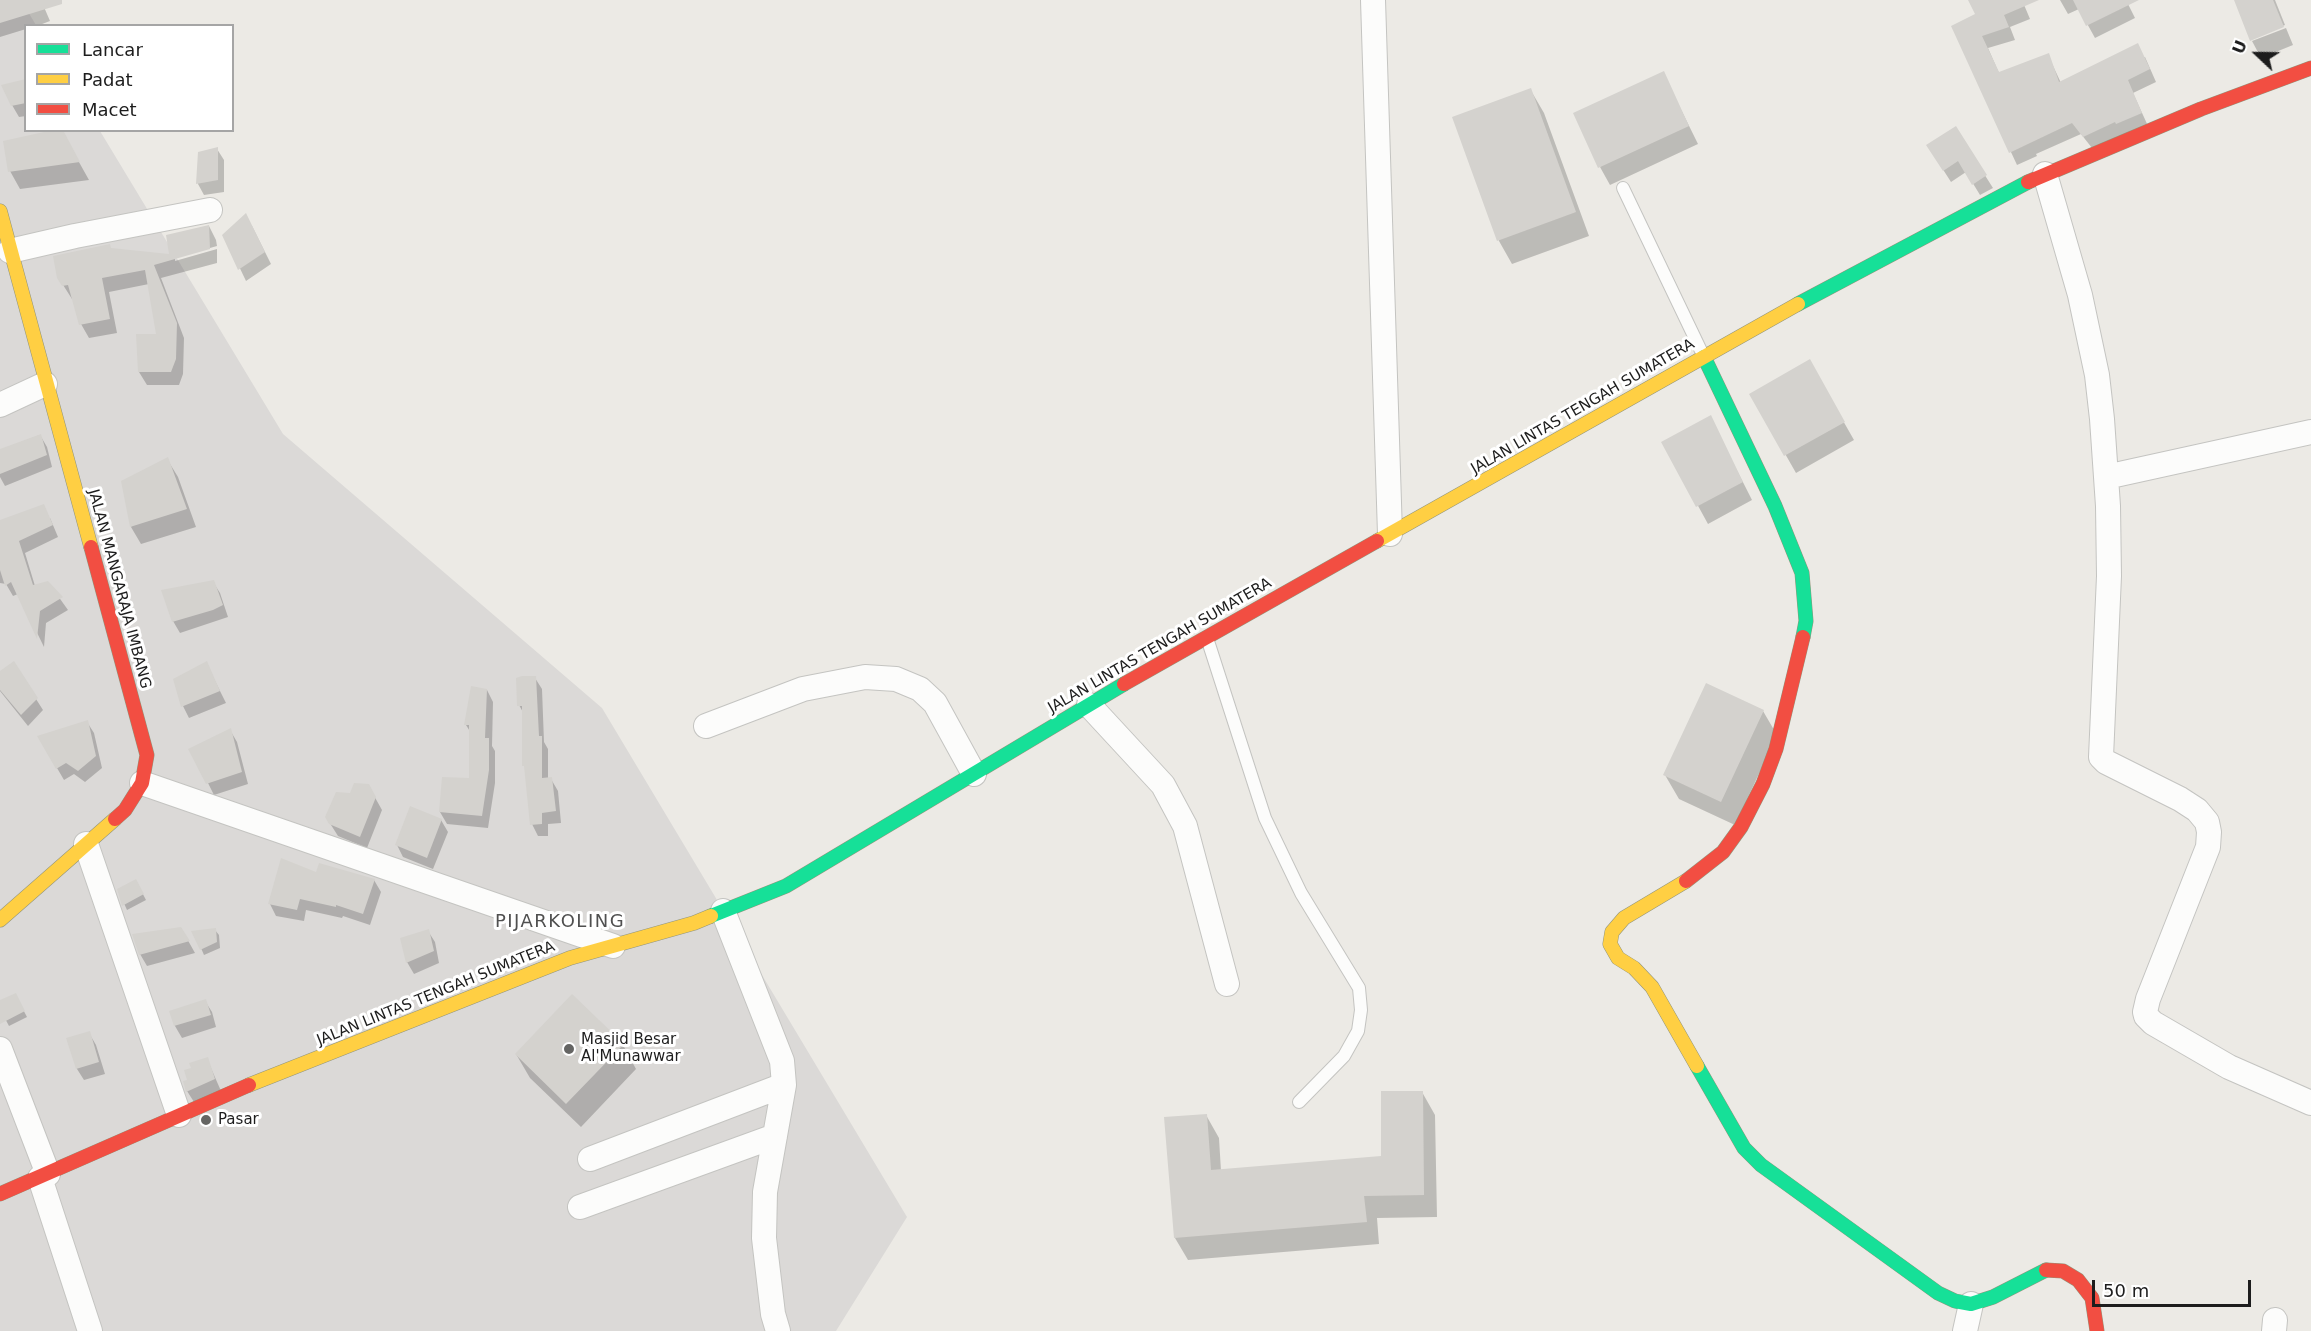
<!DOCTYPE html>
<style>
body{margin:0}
#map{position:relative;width:2311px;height:1331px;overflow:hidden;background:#eceae5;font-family:"DejaVu Sans",sans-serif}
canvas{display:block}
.legend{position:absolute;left:24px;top:24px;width:210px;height:108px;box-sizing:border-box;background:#fff;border:2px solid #a5a5a5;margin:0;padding:8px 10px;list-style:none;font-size:18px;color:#1d1d1d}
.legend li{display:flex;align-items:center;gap:12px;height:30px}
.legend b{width:30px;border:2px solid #a5a5a5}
.north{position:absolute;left:2227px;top:24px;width:60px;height:60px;-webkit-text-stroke:4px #fff;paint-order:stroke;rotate:292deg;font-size:16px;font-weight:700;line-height:24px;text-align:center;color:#1d1d1d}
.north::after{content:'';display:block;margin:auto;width:21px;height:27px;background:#1d1d1d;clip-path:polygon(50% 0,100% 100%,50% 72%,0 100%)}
.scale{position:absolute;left:2092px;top:1280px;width:159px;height:27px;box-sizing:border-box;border:3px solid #1d1d1d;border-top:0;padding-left:8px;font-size:18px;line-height:21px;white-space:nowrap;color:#1d1d1d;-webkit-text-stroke:4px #fff;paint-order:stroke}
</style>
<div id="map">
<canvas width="2311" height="1331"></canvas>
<ul class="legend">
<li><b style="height:8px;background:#16e098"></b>Lancar</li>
<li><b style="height:8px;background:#ffcf43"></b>Padat</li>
<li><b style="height:8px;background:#f24e42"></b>Macet</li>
</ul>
<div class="north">U</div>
<div class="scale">50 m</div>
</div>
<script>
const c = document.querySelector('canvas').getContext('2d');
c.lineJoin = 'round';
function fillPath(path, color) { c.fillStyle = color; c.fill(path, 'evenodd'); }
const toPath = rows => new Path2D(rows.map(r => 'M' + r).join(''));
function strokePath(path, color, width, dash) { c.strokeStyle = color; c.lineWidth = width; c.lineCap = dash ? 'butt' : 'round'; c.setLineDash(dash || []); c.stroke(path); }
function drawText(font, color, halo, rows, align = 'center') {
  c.font = font + ' "DejaVu Sans",sans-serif'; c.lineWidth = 6; c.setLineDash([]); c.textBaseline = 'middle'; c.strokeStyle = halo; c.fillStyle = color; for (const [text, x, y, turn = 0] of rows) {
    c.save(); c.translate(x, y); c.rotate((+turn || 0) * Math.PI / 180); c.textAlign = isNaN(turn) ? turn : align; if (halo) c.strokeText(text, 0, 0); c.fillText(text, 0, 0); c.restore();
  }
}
const residential = toPath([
 [0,0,21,0,36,25,26,26,26,130,100,131,283,434,602,708,907,1217,836,1331,0,1331]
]);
const shadow = toPath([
 [0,0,41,0,50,21,37,26,26,26,26,29,0,37],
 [1970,0,2022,0,2030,19,2010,27,2015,40,1988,48,1999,73,2048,55,2061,83,2145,57,2156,82,2133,93,2148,126,2092,148,2081,134,2036,154,2037,156,2017,165,1953,27,1977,15],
 [2060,0,2126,0,2135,18,2095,38,2079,9,2068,14],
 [2236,0,2275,0,2285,25,2251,38,2251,41],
 [2286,28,2293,45,2261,58,2252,41],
 [1663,73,1698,144,1610,185,1600,167],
 [26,81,26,116,19,117,12,105],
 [1530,89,1544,113,1589,236,1512,264,1499,241,1454,118],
 [1955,128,1993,188,1980,195,1966,172,1951,182,1935,157],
 [70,146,89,180,20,189,10,171],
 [217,149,224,160,224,192,204,195,198,184,200,153],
 [209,226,216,240,217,246,175,258,175,261,217,249,217,263,161,278,184,338,183,374,179,385,147,385,139,372,158,335,149,284,109,292,117,333,89,338,81,324,74,299,72,299,58,277,112,250,171,255],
 [252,226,271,264,246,281,224,235],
 [1809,361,1854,440,1796,473,1751,394],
 [1710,417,1752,500,1708,524,1663,442],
 [40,435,47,447,52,467,5,486,0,477,0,450],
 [167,459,178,477,196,527,141,544,131,527],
 [50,518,58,537,25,553,35,586,48,582,68,610,46,623,44,647,18,594,13,596,6,584,0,583,0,522],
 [213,582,220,593,228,617,180,633,173,621],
 [206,663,226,703,189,718,183,706],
 [0,673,36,699,43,710,28,726,0,691],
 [535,678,542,689,544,742,548,749,548,779,551,779,558,791,561,823,548,824,548,836,538,836,532,824,524,714,519,705],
 [473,687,487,690,493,702,492,746,495,751,495,783,488,828,447,824,440,812,471,780,471,733,466,725],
 [1763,711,1777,735,1735,825,1679,799,1665,775],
 [87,722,94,733,102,768,85,782,74,774,64,780,39,737],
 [230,730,237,742,248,784,214,795,208,783],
 [368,785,382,810,367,848,338,836,326,817,351,795],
 [441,820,448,832,433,869,403,857,397,845],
 [317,874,374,880,381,892,370,925,343,916,342,918,306,910,304,921,276,916,270,904],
 [136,881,146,900,127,910,118,890],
 [181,928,195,953,147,966,140,954],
 [215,930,219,935,220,948,204,955,194,932],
 [428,931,435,942,439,963,414,974,407,962],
 [18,1000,27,1017,9,1026,0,1009,0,1002],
 [205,1001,212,1012,216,1027,182,1038,175,1026,171,1012],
 [89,1033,96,1045,105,1074,84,1080,77,1069,68,1039],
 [623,1045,636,1069,581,1127,530,1078,516,1054],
 [207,1059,221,1091,194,1102,187,1091,189,1081,193,1069],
 [1422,1092,1435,1115,1437,1217,1377,1218,1379,1244,1188,1260,1175,1238,1206,1115,1219,1138,1221,1171,1383,1157]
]);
const building = toPath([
 [0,0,62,0,62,4,0,23],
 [1968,0,2039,0,2004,15,2009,27,1982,36,1999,72,2049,53,2059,82,2138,43,2150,69,2128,80,2142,113,2116,124,2115,122,2083,137,2072,123,2009,153,1951,26,1975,14],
 [2073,0,2139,0,2086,26],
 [2234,0,2273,0,2284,27,2250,41],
 [1664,71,1689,126,1598,168,1573,113],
 [26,79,26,103,11,106,1,85],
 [1531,88,1576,212,1497,241,1452,117],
 [1956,126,1987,175,1972,185,1958,161,1943,171,1926,145],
 [53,130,63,130,80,162,8,172,3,141],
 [218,147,218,180,196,184,198,152],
 [246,213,265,252,238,270,222,235],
 [209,225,210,249,154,265,177,323,176,359,171,372,138,372,136,334,156,334,145,270,102,278,110,319,79,325,68,285,62,286,57,278,53,256,110,244,111,248,169,254,166,235],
 [1810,359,1845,422,1784,456,1749,394],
 [1711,415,1743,482,1696,507,1661,442],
 [41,434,47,455,0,474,0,449],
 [168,457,187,509,130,527,121,481],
 [44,504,53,525,19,541,33,585,48,581,63,597,40,611,37,639,11,582,5,586,0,570,0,520],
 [214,580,223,605,213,610,172,622,161,590],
 [14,661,38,698,21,715,0,690,0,671],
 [207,661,220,691,181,707,173,679],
 [522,676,536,676,539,736,542,736,542,778,552,777,556,811,542,813,542,824,530,825,524,766,522,766,522,706,517,706,516,678],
 [1706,683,1764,710,1721,802,1663,775],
 [471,686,487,689,485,738,489,738,489,770,482,816,439,812,442,777,469,778,469,725,464,725],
 [88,720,96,756,78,771,66,763,56,769,37,736],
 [231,728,242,772,206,784,188,749],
 [354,783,369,784,376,797,360,837,329,824,325,817,336,792,350,793],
 [410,806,442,819,427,858,395,845],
 [281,858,316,872,319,863,375,879,363,914,336,905,336,907,300,899,297,910,268,904],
 [136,879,144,894,122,906,117,889],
 [181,927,190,941,139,955,132,934],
 [216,928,217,942,200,950,191,931],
 [429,929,434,951,406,963,400,938],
 [16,993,25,1011,0,1024,0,1000],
 [572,994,624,1044,566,1104,515,1054],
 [206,999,211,1015,174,1026,169,1011],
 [90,1031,99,1062,76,1069,66,1038],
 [208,1057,215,1079,186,1092,183,1081,187,1080,184,1070,191,1068,189,1063],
 [1381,1091,1423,1091,1424,1195,1364,1196,1367,1222,1174,1238,1164,1117,1207,1114,1211,1170,1381,1156]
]);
const lane = toPath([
 [1623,188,1703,355],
 [1207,638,1265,818,1301,893,1359,988,1361,1010,1358,1031,1344,1056,1299,1102]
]);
const street = toPath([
 [1373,0,1390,534],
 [2045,174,2080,295,2097,375,2102,419,2108,506,2109,576,2101,757,2106,762,2180,799,2197,810,2207,822,2209,832,2208,847,2148,999,2145,1012,2146,1016,2153,1023,2229,1067,2311,1103],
 [10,251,75,236,210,210],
 [0,405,45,384],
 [2106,477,2311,432],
 [1089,705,1163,785,1185,826,1227,984],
 [706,726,803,689,865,677,896,679,920,689,935,703,974,774],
 [142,783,613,946],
 [86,844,179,1115],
 [0,1049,48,1174],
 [590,1159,784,1085,782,1061,723,911],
 [40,1178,90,1331],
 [580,1207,775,1136],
 [778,1331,773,1314,764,1238,765,1192,784,1085],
 [1965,1331,1971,1304],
 [2274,1331,2275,1320]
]);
const fast = toPath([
 [1798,304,2028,182],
 [1704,357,1775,506,1802,573,1806,621,1803,637],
 [711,916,786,886,1124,684],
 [1697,1066,1744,1148,1761,1165,1938,1293,1955,1301,1971,1304,1993,1297,2046,1270]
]);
const slow = toPath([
 [0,211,91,547],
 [1377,541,1798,304],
 [1686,881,1624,918,1612,932,1610,944,1618,958,1634,968,1652,987,1697,1066],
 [0,920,115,819],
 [249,1085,570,958,694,923,711,916]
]);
const jam = toPath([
 [2028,182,2201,109,2311,68],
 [91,547,147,755,142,783,125,810,115,819],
 [1124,684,1377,541],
 [1686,881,1723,852,1741,827,1763,784,1776,749,1803,637],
 [0,1194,249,1085],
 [2046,1270,2063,1271,2078,1280,2092,1298,2097,1331]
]);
const markers = [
 [569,1049,6,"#656563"],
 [206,1120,6,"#656563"]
];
const streetNames = [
 ["JALAN LINTAS TENGAH SUMATERA",1583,407,-30],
 ["JALAN MANGARAJA IMBANG",119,589,75],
 ["JALAN LINTAS TENGAH SUMATERA",1160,646,-30],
 ["JALAN LINTAS TENGAH SUMATERA",436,994,-22]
];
const poiNames = [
 ["Masjid Besar",581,1040],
 ["Al'Munawwar",581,1057],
 ["Pasar",218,1120]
];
const quarterNames = [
 ["PIJARKOLING",560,922]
];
fillPath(residential, '#dbd9d7');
fillPath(shadow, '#0003');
fillPath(building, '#d4d2ce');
strokePath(lane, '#c4c4c1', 14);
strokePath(street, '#c4c4c1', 26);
strokePath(fast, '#92957c', 15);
strokePath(slow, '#92957c', 15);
strokePath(jam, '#92957c', 15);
strokePath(lane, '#fcfcfb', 12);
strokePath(street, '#fcfcfb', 24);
strokePath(fast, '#16e098', 14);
strokePath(slow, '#ffcf43', 14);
strokePath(jam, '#f24e42', 14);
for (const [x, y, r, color] of markers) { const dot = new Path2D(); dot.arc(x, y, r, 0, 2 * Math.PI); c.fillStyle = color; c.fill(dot); strokePath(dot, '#fff', 2); }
drawText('15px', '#1d1d1d', '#fff', streetNames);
drawText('15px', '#1d1d1d', '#fff', poiNames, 'left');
c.letterSpacing = '1.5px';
drawText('18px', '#505050', '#fff', quarterNames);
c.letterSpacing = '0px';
</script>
